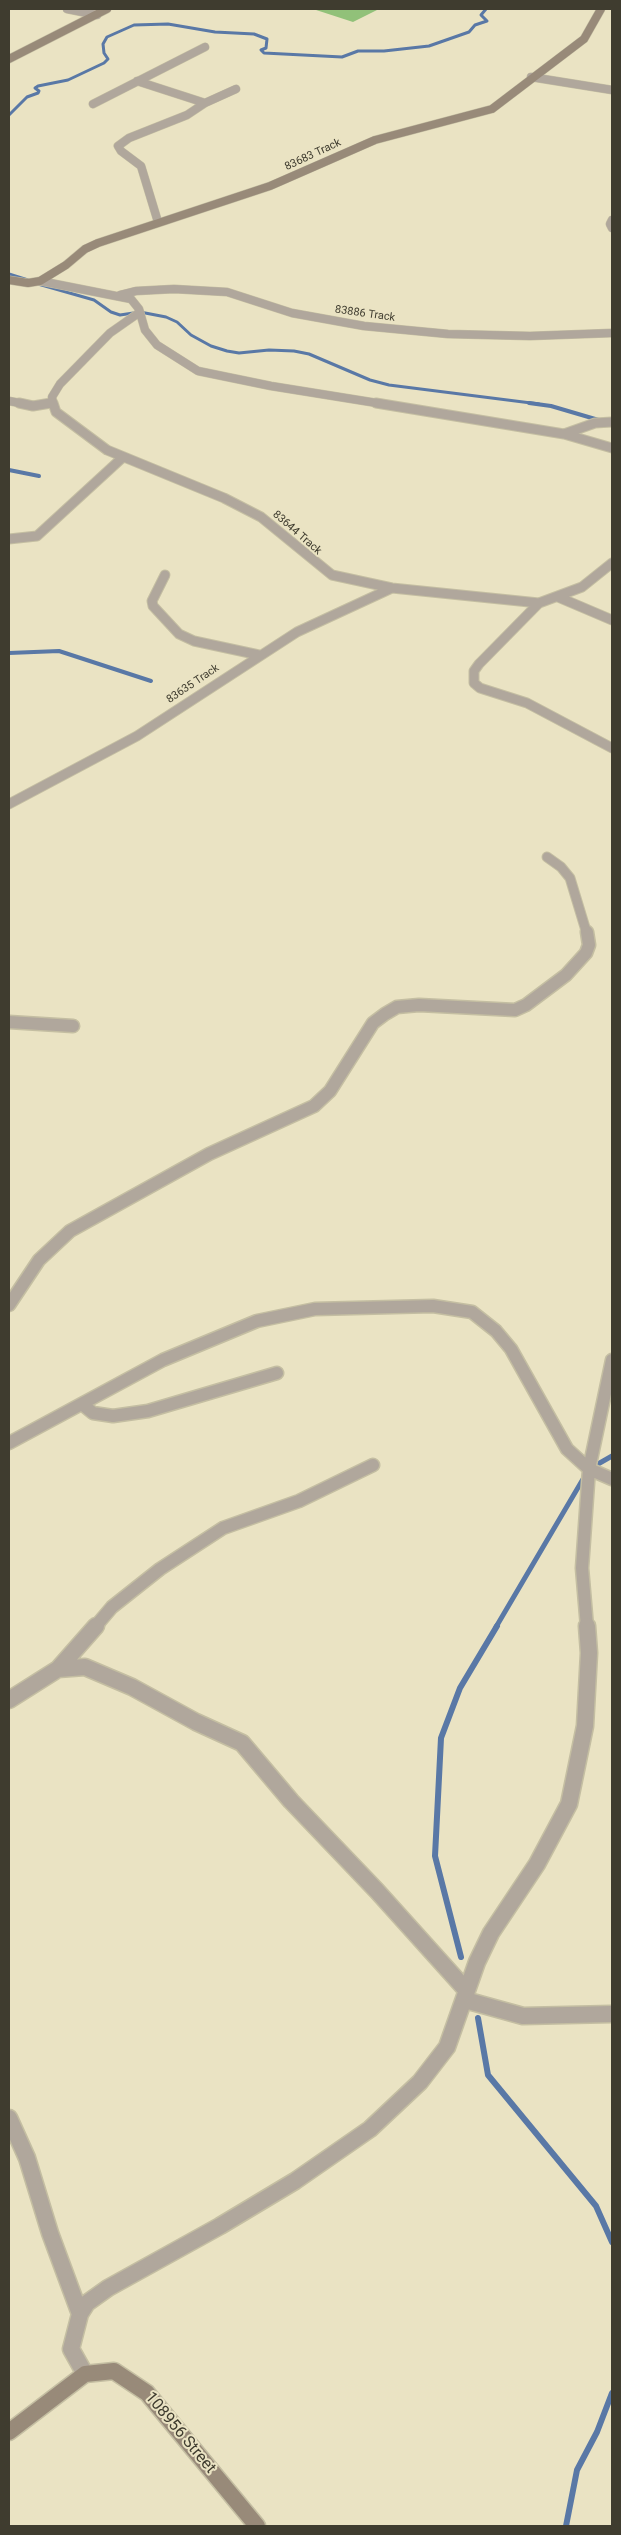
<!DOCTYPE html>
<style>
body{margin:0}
#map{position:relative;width:621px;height:2535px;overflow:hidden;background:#eae3c3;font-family:Roboto,sans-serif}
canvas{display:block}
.frame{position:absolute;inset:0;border:10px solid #3f3c2f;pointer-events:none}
</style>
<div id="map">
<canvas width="621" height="2535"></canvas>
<div class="frame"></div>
</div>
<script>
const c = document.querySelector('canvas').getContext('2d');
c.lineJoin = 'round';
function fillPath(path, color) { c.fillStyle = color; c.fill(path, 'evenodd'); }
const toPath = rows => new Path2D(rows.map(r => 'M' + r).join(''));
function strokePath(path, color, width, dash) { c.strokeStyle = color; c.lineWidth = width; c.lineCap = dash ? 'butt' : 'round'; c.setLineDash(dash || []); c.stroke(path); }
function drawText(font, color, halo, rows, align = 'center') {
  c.font = font + ' Roboto,sans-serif'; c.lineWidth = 4; c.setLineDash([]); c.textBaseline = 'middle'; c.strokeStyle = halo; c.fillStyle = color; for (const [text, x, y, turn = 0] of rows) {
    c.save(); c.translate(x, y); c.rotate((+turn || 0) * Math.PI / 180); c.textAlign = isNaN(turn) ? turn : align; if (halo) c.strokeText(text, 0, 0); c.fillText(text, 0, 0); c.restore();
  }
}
const green = toPath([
 [313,9,379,9,353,22]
]);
const streamFar3 = toPath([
 [9,115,27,97,38,93,39,91,35,88,38,86,68,80,104,63,108,59,104,53,103,44,107,37,134,25,168,24,215,32,254,34,267,39,266,48,261,50,264,53,342,57,358,51,384,51,429,46,469,32,475,25,487,21,481,15,486,9],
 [9,274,28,280],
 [38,284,94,300,111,312,120,315,140,312,166,317,177,322,191,335,211,346,227,351,239,353,269,350,294,351,309,354,370,380,389,385,539,404]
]);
const streamFar2 = toPath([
 [529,403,551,406,602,421],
 [9,470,39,476],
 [9,653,59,651,151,681]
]);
const streamFar1 = toPath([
 [591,1468,612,1456],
 [496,1627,586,1474]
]);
const stream = toPath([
 [461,1957,435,1856,441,1738,460,1688,497,1626],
 [478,2018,488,2075,596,2206,612,2242],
 [566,2526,577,2470,597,2432,612,2393]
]);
const streetFar3 = toPath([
 [67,9,97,15],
 [531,77,612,90],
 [137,81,205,103],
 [93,104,205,47],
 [612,220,610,224,612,228],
 [158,222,141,166,121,151,118,146,129,138,187,115,205,103,236,89],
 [40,281,131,299,139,309,145,330,157,345,198,371,271,386,383,404],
 [120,295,136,291,174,289,227,292,292,313,364,326,448,334,530,336,612,333],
 [9,401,25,404],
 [43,404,52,403],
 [53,404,52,397,60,384,110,333,140,312]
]);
const streetFar2 = toPath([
 [19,403,33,406,51,403],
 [53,403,56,412,107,450,224,498,261,517,332,575,392,588,539,603,582,587,612,563],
 [376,403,564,434,612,448],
 [564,434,595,423,612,422],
 [9,539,37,536,122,458],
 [165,575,152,601,153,606,179,634,194,641,259,655],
 [558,597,612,620],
 [539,603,479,664,474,671,474,683,480,688,527,703,612,748],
 [9,804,137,736,297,632,392,588],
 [547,857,561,867,570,878,587,934]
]);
const streetFar1 = toPath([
 [9,1022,73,1026],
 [9,1305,39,1260,70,1231,209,1154,314,1106,330,1091,373,1023,385,1014,397,1007,419,1005,515,1010,526,1005,566,975,586,953,589,945,587,932],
 [82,1404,93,1413,113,1416,148,1411,277,1373],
 [9,1443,163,1360,257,1321,315,1309,433,1306,472,1312,496,1331,511,1349,567,1449,589,1469,612,1479],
 [95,1627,112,1607,160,1569,223,1528,299,1501,373,1465],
 [587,1627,582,1568,589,1469,612,1360]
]);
const street = toPath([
 [58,1669,96,1626],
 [9,1700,58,1669,85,1667,132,1687,196,1722,242,1743,291,1801,377,1891,467,1991],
 [465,2000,523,2016,612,2014],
 [9,2118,27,2158,50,2233,80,2314],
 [85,2374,71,2349,80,2314,87,2303,108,2288,220,2226,295,2181,370,2129,420,2082,447,2047,477,1962,491,1933,537,1864,569,1804,585,1726,589,1653,587,1626]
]);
const secondaryFar1 = toPath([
 [9,59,107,9],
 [9,280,28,283,40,281,66,265,85,249,98,243,270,186,375,140,492,109,584,39,601,9]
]);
const secondary = toPath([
 [9,2432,85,2374,114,2371,147,2393,257,2526]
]);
const farStreetnames = [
 ["83683 Track",313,155,-25],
 ["83886 Track",365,314,8],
 ["83644 Track",297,533,41],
 ["83635 Track",193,684,-34]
];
const nearStreetnames = [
 ["108956 Street",180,2433,50]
];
fillPath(green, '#91c179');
strokePath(streamFar3, '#5978a6', 3);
strokePath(streamFar2, '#5978a6', 4);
strokePath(streamFar1, '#5978a6', 5);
strokePath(stream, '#5978a6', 6);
strokePath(streetFar3, '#c4bea2', 9);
strokePath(streetFar2, '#c4bea2', 11);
strokePath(streetFar1, '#c4bea2', 15);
strokePath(street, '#c4bea2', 19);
strokePath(secondaryFar1, '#c4bea2', 9);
strokePath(secondary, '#c4bea2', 19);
strokePath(streetFar3, '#b0a79c', 8);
strokePath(streetFar2, '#b0a79c', 9);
strokePath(streetFar1, '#b0a79c', 12);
strokePath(street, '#b0a79c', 16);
strokePath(secondaryFar1, '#988a79', 8);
strokePath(secondary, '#988a79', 16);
drawText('11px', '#3f3c2f', '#eae3c3', farStreetnames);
drawText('16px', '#3f3c2f', '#eae3c3', nearStreetnames);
</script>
